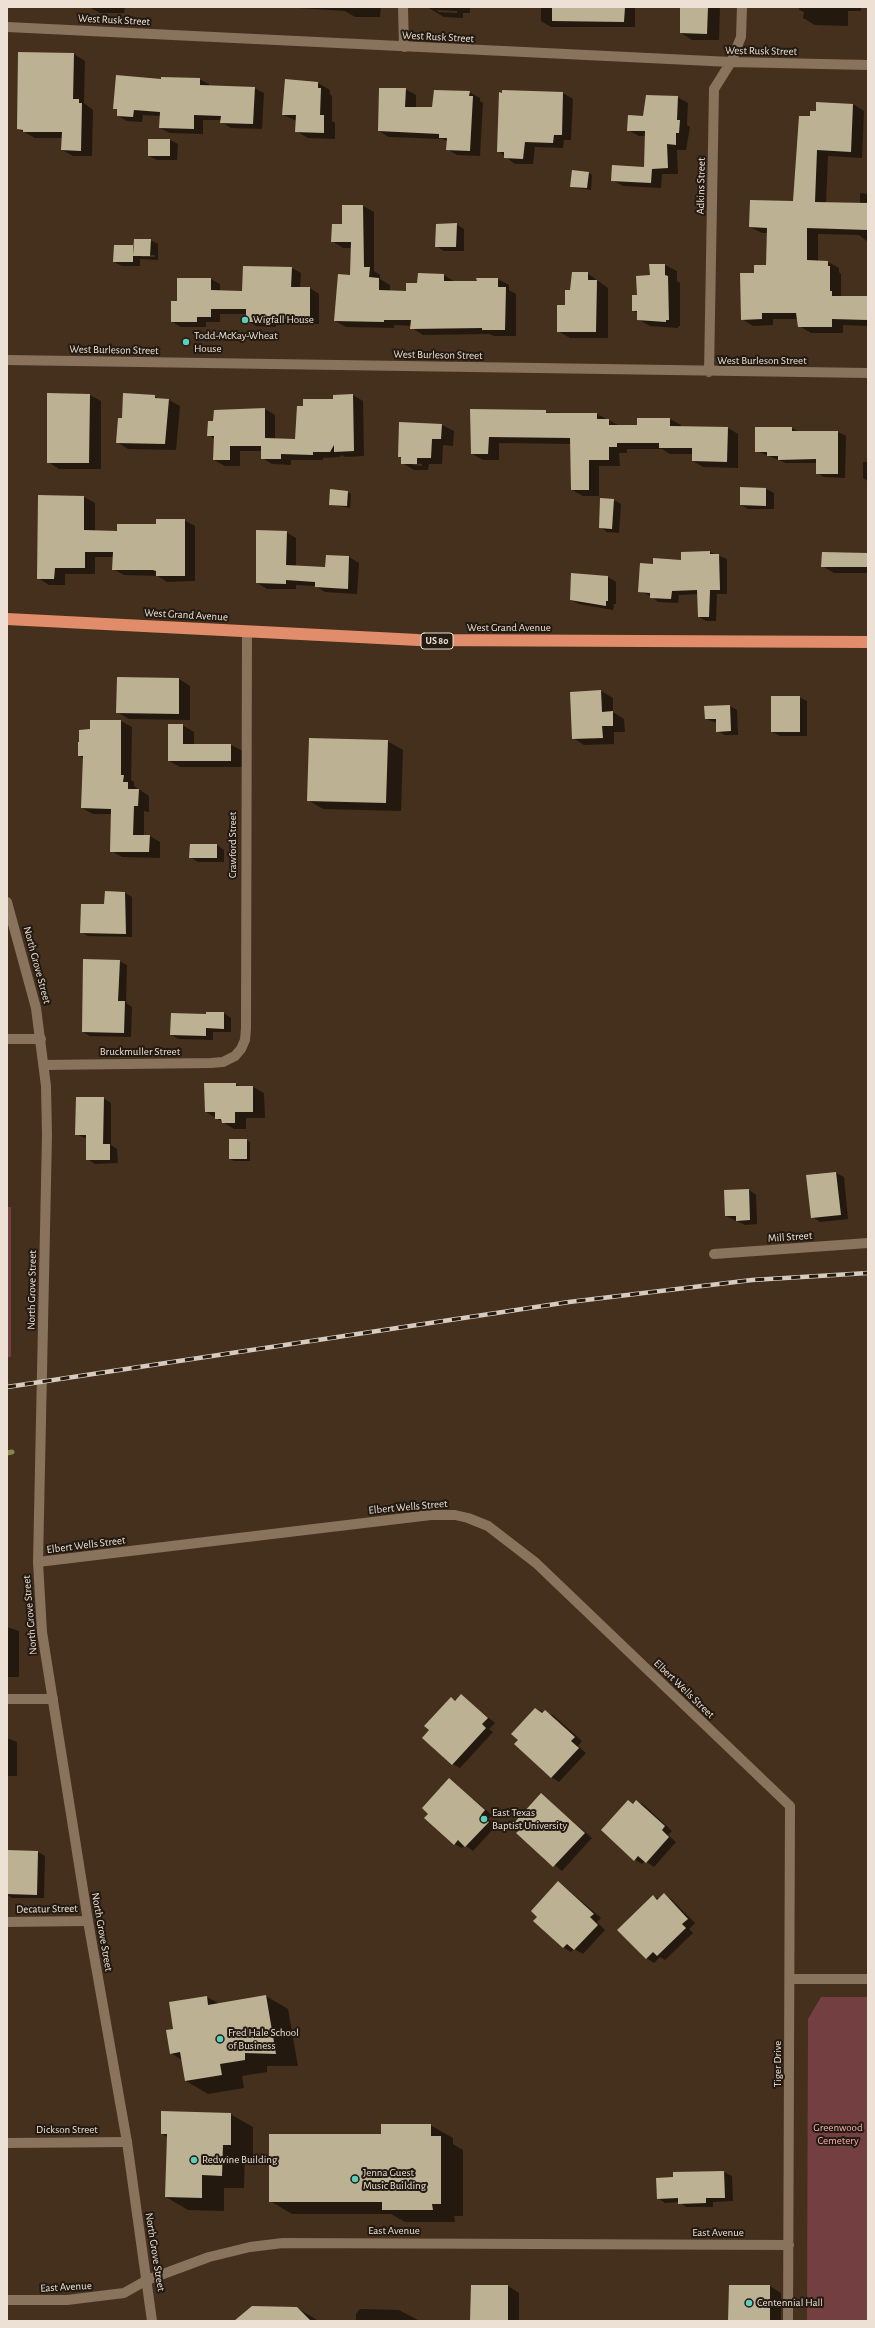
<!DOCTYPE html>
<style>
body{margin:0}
#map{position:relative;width:875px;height:2328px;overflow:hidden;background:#44301c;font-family:"Alegreya Sans",sans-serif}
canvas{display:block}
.frame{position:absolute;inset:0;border:8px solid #ede0d4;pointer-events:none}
</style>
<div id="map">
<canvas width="875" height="2328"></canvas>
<div class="frame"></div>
</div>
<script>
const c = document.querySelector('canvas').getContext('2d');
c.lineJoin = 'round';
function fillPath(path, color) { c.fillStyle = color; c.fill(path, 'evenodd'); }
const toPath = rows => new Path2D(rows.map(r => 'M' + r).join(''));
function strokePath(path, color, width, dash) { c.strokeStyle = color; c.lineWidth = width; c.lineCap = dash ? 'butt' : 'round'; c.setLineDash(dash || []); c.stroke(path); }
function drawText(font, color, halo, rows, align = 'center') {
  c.font = font + ' "Alegreya Sans",sans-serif'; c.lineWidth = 4; c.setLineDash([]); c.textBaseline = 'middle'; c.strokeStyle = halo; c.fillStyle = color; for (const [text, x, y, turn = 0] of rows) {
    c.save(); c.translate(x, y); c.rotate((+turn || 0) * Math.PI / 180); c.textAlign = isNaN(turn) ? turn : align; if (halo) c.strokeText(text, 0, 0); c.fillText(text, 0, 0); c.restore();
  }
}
const green = toPath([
 [7,1207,11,1207,11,1357,7,1357],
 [821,1997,868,1997,868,2321,807,2321,808,2019]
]);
const shadow = toPath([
 [89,7,125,7,124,13,100,13],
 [282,7,381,7,380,17,355,17,345,11],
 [427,7,470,7,470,13,463,13,463,18,444,17],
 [437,10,457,11,457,13,439,12],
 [541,7,635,7,635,27,551,27,541,21],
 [681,7,720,7,719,40,692,40,681,33],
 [799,7,861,7,861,11,848,11,848,26,815,25,803,18,804,12,799,10],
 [19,53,74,54,85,61,84,103,93,110,92,156,73,156,62,150,62,138,35,138,18,129],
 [199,79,209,84,209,86,254,88,264,93,262,129,231,128,221,122,222,120,203,120,203,134,170,133,160,128,160,116,143,115,142,122,127,121,118,116,118,110,114,108,162,80],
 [286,80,318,83,330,90,330,94,332,96,332,121,335,123,335,139,308,138,296,131,297,121,283,115],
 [405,89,416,95,416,108,433,108,469,92,480,98,480,101,483,103,480,156,457,155,447,149,448,142,443,139,389,137,379,131],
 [563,93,573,99,571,140,564,140,563,148,535,147,533,164,515,164,498,151],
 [677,97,688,103,687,125,690,127,686,150,677,150,678,174,662,174,661,188,623,186,612,180,645,168,646,136,639,136,628,130,644,117],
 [853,104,864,111,862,158,828,156,826,203,860,204,860,193,868,194,868,242,859,235,818,234,818,261,828,262,839,268,839,272,841,274,841,297,868,297,868,326,843,325,843,333,811,333,799,326,798,319,773,319,773,325,753,326,742,319,755,274,767,266,768,233,762,233,750,227,794,202,811,117],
 [170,140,178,144,177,160,157,160,149,156],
 [589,173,592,175,591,190,571,187],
 [363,206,374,212,374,271,380,275,380,279,390,285,390,292,407,292,418,284,444,275,455,282,478,282,498,279,509,285,509,290,516,294,516,336,494,336,489,334,423,335,412,328,412,326,394,325,394,328,346,327,335,321,351,276,352,248,343,248,332,241,343,225],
 [456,224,464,229,464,251,444,251,436,246],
 [150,240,158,244,158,260,140,259,140,266,122,266,114,262,133,246],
 [141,255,155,255,155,257,141,257],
 [665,265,677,271,677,281,680,283,680,326,678,326,678,328,650,326,638,319,638,313,633,311,638,296,651,276],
 [244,267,292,268,301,273,300,288,310,288,319,294,319,324,276,323,276,327,256,326,247,321,247,314,220,314,220,322,206,322,206,327,181,327,172,322,178,302,211,279,220,284,220,292,243,292],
 [587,273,608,288,608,338,570,338,558,331,571,291],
 [90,395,101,401,101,469,59,469,48,462],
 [353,395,363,401,364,456,345,457,342,455,340,457,323,458,323,460,291,460,291,465,272,464,262,458,262,451,240,451,240,466,225,466,214,460,215,439,208,435,214,422,215,411,265,409,275,415,275,439,296,440,334,400],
 [154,396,159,399,169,400,180,406,176,450,128,449,117,442,122,419],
 [471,410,597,414,620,426,638,426,659,419,670,419,681,425,681,427,728,428,738,434,738,468,703,467,693,461,693,454,670,454,662,449,627,449,627,453,619,453,620,466,599,466,599,496,583,496,572,490,571,444,499,443,499,460,483,460,472,454],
 [442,425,454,431,453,446,443,445,442,464,429,464,428,470,414,470,402,463,402,458,399,457],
 [411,463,422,464,422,466,413,465],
 [792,428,800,432,838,432,846,436,845,478,824,477,817,473,817,463,786,463,756,451],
 [863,462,868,462,868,481,863,478],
 [741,488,766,489,774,493,774,509,748,509,741,505],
 [348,492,351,494,350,508,330,504],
 [39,496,84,497,95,503,95,531,118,532,184,520,195,526,195,581,167,582,158,576,124,575,113,569,113,557,95,557,95,574,65,574,65,585,49,585,38,578],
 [614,500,621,504,619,533,607,532,600,527],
 [286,532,296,538,296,567,326,569,349,557,359,563,357,594,325,592,315,586,296,585,296,589,267,589,257,583],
 [710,552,727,559,727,594,717,594,716,621,706,621,699,617,698,594,679,595,678,603,658,602,651,596,639,591,654,565,682,561],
 [868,554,868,583,867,573,834,573,822,566],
 [572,574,608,577,616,582,616,604,614,604,613,610,579,604,571,600],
 [179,679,190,686,190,720,129,719,117,712],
 [601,691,613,698,613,712,624,719,625,732,614,732,614,744,584,745,573,738],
 [799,697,807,701,807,736,780,736,772,732],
 [730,706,737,710,738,735,725,735,717,731,717,723,706,719],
 [121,721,132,727,131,780,134,782,134,786,149,796,149,812,144,811,144,836,150,836,160,842,160,858,122,857,111,851,112,814,93,814,82,808,84,758,79,756,91,730],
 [182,725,194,732,194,745,231,745,243,751,242,767,180,767,169,761],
 [387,741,403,750,401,811,323,809,308,800],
 [217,845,224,850,224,862,198,862,190,857],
 [125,893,132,897,132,937,88,936,81,932],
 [119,961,127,965,126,1003,132,1007,131,1037,90,1036,83,1032],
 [224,1013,231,1018,231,1032,213,1032,213,1040,179,1039,171,1035,207,1015],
 [236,1084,241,1087,253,1087,264,1093,265,1118,246,1118,246,1129,234,1129,206,1112],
 [103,1098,111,1103,111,1145,117,1149,118,1163,95,1164,87,1159,87,1139,76,1134],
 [246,1140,250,1142,250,1161,234,1161,230,1159],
 [836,1173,844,1177,848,1219,820,1222,812,1217,808,1176],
 [749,1190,756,1195,757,1224,745,1225,726,1216],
 [7,1627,19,1631,19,1677,7,1677],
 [462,1696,495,1723,489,1729,493,1732,460,1768,453,1764,430,1730,451,1698,457,1701],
 [536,1709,553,1715,582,1741,578,1746,586,1753,559,1782,551,1777,519,1740],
 [7,1738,17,1742,17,1776,7,1776],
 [449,1779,492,1815,488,1819,496,1826,473,1851,465,1845,462,1848,454,1844],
 [542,1795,592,1838,562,1871,518,1833],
 [629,1801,634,1804,636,1801,644,1805,672,1831,668,1835,676,1842,654,1867,645,1861,642,1864,635,1860],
 [7,1851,38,1852,45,1856,44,1898,12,1898,7,1895],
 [559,1882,601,1918,597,1922,605,1930,583,1954,574,1949,571,1952,563,1947],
 [664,1895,671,1899,695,1923,689,1929,693,1933,665,1960,660,1957,654,1963,646,1958,653,1896,659,1899],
 [266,1996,288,2009,298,2066,267,2066,267,2072,242,2076,244,2088,208,2094,186,2081,182,2060,171,2053,207,1997,220,2004],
 [230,2114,253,2127,253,2157,245,2157,244,2188,224,2188,224,2211,188,2210,166,2197,167,2137,162,2134],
 [430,2125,453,2138,453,2144,463,2150,463,2216,454,2216,455,2222,405,2222,391,2214,292,2214,270,2201,382,2135],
 [724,2172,732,2176,733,2201,713,2202,713,2207,686,2207,679,2202,665,2203,658,2198,674,2178,674,2173],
 [508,2286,519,2293,519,2321,471,2321],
 [770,2286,781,2293,781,2321,729,2321],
 [297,2308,319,2321,236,2321],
 [360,2309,399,2310,420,2321,356,2321,356,2314]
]);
const stream = toPath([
 [7,1453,12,1452]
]);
const building = toPath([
 [552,7,625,7,624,22,552,21],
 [680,7,708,7,707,34,680,33],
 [18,52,74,53,73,99,79,99,79,103,82,103,81,151,61,150,62,132,23,132,23,130,17,129],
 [116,75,161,79,161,77,200,78,200,85,255,87,253,124,220,123,221,116,194,115,194,129,159,128,160,112,134,110,133,117,117,116,117,109,113,109],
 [285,79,318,82,318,88,321,88,320,115,324,115,324,133,295,132,296,115,282,115],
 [379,88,406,88,405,107,432,107,434,90,470,91,469,96,473,96,470,151,446,150,447,138,439,138,439,134,378,131],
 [502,90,563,92,562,135,554,135,553,143,525,142,523,159,504,158,504,152,497,152,499,92,502,93],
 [646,95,678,96,677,120,680,120,679,133,676,133,676,145,667,144,668,168,652,169,651,183,611,181,612,165,644,167,645,131,627,131,628,115,643,116],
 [816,102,853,104,851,152,817,150,815,202,868,203,868,230,807,228,807,260,828,261,828,266,830,266,830,291,832,291,832,296,868,296,868,320,832,319,832,327,798,327,796,313,762,313,762,319,741,320,740,273,754,273,754,265,766,265,767,228,749,227,750,200,793,201,799,116,810,116,810,111,816,111],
 [148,139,170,139,170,156,148,156],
 [572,170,589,172,587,188,570,187],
 [342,205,363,205,364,267,370,267,369,277,379,278,379,290,406,291,406,283,417,283,418,273,444,274,444,281,477,281,476,278,498,278,498,287,506,287,505,330,482,330,482,328,410,329,411,320,384,320,384,322,334,321,338,274,350,275,351,242,331,242,332,224,342,224],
 [457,223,456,247,435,247,436,224],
 [134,239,151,239,150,256,133,256],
 [114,245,133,245,133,262,113,262],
 [649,264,665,264,665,275,668,276,669,320,666,320,666,322,637,320,637,311,632,311,632,295,637,295,636,276,650,275],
 [243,266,292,267,291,287,310,287,310,319,267,318,267,322,246,322,246,309,211,309,211,317,197,317,197,322,171,322,171,301,177,301,177,278,211,278,211,290,242,291],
 [572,272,588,272,588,280,597,280,596,332,557,332,557,305,565,305,565,290,570,290],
 [47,393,90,394,89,463,47,463],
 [123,393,155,395,155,398,169,399,165,444,116,443,118,418,122,418],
 [353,394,354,451,334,452,334,445,330,452,313,452,313,455,281,454,281,459,261,459,261,446,230,446,230,460,213,460,214,436,207,436,208,421,213,421,214,410,265,408,265,438,295,439,297,406,303,406,303,399,333,399,333,395],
 [470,409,546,410,546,413,597,413,597,419,609,419,609,425,637,425,637,418,670,418,670,426,728,427,727,462,692,461,692,448,659,448,659,443,617,443,617,447,609,447,609,460,589,460,589,490,571,490,570,438,489,437,488,454,471,454],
 [399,422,442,424,441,439,432,439,431,458,417,458,417,464,401,464,401,457,398,457],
 [755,427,792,427,792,431,838,431,838,474,816,474,816,459,778,460,778,456,767,456,767,452,755,452],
 [740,487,766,488,766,506,740,505],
 [330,489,348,491,347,506,329,505],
 [38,495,84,496,84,530,117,531,117,524,156,524,156,519,185,519,185,576,156,576,156,571,153,570,112,570,113,552,85,552,85,568,55,568,54,579,37,579],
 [600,498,614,499,612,529,599,528],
 [256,530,287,531,286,565,325,567,326,555,349,556,348,589,315,587,315,582,286,580,286,584,256,583],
 [710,551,710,554,719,554,720,590,710,590,709,617,698,617,697,590,672,591,671,599,650,598,650,593,638,592,640,563,653,564,653,558,681,560,681,552],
 [822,552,868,553,868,567,821,567],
 [571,573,608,576,608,601,606,601,606,606,570,600],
 [117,677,179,678,179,714,116,713],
 [601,690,602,712,613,711,613,726,602,726,603,738,572,739,570,692],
 [771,696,800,696,800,732,771,732],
 [730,705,731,731,716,732,716,719,705,719,704,706],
 [90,720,121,720,121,775,124,775,123,782,128,782,128,789,139,789,138,806,134,806,133,835,150,835,149,852,110,852,111,809,81,808,83,756,78,756,78,742,79,742,79,730,90,729],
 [168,724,183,724,183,744,231,744,231,761,168,761],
 [309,738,388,740,386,803,307,801],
 [190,844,217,844,217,858,189,858],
 [105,891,125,892,126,934,80,933,81,904,104,904],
 [83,959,120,960,118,1001,125,1001,124,1033,82,1032],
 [206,1012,224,1012,224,1029,206,1028,206,1036,170,1035,171,1013,206,1014],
 [204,1083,236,1083,236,1086,253,1086,253,1112,235,1112,235,1123,222,1123,221,1119,215,1119,215,1112,205,1112],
 [76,1097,104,1097,103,1144,110,1144,110,1160,86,1160,86,1135,75,1135],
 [229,1139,247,1139,247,1159,229,1159],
 [836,1172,841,1215,811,1218,806,1175],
 [749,1189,750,1220,736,1221,736,1216,725,1216,724,1190],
 [461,1694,488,1718,482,1724,486,1728,452,1765,422,1738,429,1730,424,1726,451,1697,455,1701],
 [535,1708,542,1713,545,1710,575,1737,571,1741,579,1748,551,1778,514,1744,518,1740,511,1734],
 [449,1778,485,1810,481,1815,489,1822,465,1847,458,1840,454,1845,424,1818,428,1814,422,1808],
 [541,1793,585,1833,553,1867,516,1833,521,1829,514,1823],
 [628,1800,633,1804,636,1800,665,1826,662,1830,669,1837,646,1863,638,1856,634,1861,601,1830],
 [7,1850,38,1851,37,1895,7,1894],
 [558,1881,594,1914,590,1917,598,1925,574,1950,567,1944,563,1948,533,1921,537,1917,531,1911],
 [664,1893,688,1919,682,1924,686,1928,657,1956,653,1952,646,1959,617,1930,653,1895,657,1900],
 [266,1995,276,2054,245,2053,245,2060,220,2064,222,2075,185,2081,180,2052,170,2054,166,2030,173,2029,169,2002,207,1996,208,2005],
 [161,2111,231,2113,231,2145,223,2145,222,2176,202,2175,202,2198,165,2197,167,2134,161,2134],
 [381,2124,431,2124,431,2136,441,2136,441,2204,432,2204,433,2210,382,2210,382,2202,269,2202,269,2134,381,2134],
 [724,2171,725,2198,706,2198,706,2203,678,2204,678,2198,657,2199,656,2178,673,2177,673,2172],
 [471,2285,508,2285,508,2321,470,2321],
 [729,2285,770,2285,770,2321,728,2321],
 [252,2306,297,2307,311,2321,234,2321]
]);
const street = toPath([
 [403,7,404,47],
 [7,27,731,62,868,65],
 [7,360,868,373],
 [709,372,714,89,731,62,741,37,742,7],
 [7,1039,41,1039],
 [44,1065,211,1063,223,1062,235,1056,241,1049,245,1040,246,1028,247,631],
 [714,1254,868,1243],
 [38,1562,431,1515,455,1515,468,1518,488,1526,536,1563,790,1806,788,2321],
 [7,1699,53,1699],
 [7,1922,88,1921],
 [791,1979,868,1979],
 [7,2143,127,2142],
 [7,2300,67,2300,124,2293,147,2280,209,2257,250,2247,283,2243,789,2245]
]);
const secondary = toPath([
 [7,902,36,1008,46,1086,47,1135,38,1562,42,1632,88,1921,127,2142,152,2321]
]);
const highway = toPath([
 [7,619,418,640,868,642]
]);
const rail = toPath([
 [7,1387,569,1302,752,1280,868,1273]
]);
const markers = [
 [245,320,4,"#5bcebc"],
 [186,342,4,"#5bcebc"],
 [484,1819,4,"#5bcebc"],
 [220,2039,4,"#5bcebc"],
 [194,2160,4,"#5bcebc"],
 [355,2179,4,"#5bcebc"],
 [749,2303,4,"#5bcebc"]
];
const shields = [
 [437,641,32]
];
const shieldNames = [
 ["US 80",437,641]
];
const streetNames = [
 ["West Rusk Street",114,20,3],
 ["West Rusk Street",438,37,3],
 ["West Rusk Street",761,51,1],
 ["Adkins Street",701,186,-89],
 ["West Burleson Street",114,350,1],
 ["West Burleson Street",438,355,1],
 ["West Burleson Street",762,361],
 ["West Grand Avenue",186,615,3],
 ["West Grand Avenue",509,628],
 ["Crawford Street",233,845,-90],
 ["North Grove Street",37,965,75],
 ["Bruckmuller Street",140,1052],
 ["Mill Street",790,1237,-4],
 ["North Grove Street",32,1290,-89],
 ["Elbert Wells Street",408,1507,-5],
 ["Elbert Wells Street",86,1545,-7],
 ["North Grove Street",30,1615,-95],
 ["Elbert Wells Street",684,1689,44],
 ["Decatur Street",47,1909,-1],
 ["North Grove Street",102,1932,80],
 ["Tiger Drive",778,2064,-90],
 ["Dickson Street",67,2130],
 ["East Avenue",394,2231],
 ["East Avenue",718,2233],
 ["North Grove Street",155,2252,81],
 ["East Avenue",66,2287,-3]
];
const poiNames = [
 ["Wigfall House",253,320],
 ["Todd-McKay-Wheat",194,336],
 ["House",194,349],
 ["East Texas",492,1813],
 ["Baptist University",492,1826],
 ["Fred Hale School",228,2033],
 ["of Business",228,2046],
 ["Redwine Building",202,2160],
 ["Jenna Guest",363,2173],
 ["Music Building",363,2186],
 ["Centennial Hall",757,2303]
];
const parkNames = [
 ["Greenwood",838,2128],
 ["Cemetery",838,2141]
];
fillPath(green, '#743f40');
fillPath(shadow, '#0007');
strokePath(stream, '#83874a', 5);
fillPath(building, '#bdb194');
strokePath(street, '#89735d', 10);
strokePath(secondary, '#89735d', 10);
strokePath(highway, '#e18c6a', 12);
strokePath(rail, '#d8cabd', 4.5);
strokePath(rail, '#231a12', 3, [9]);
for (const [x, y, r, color] of markers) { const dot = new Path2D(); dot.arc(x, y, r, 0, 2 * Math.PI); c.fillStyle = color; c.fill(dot); strokePath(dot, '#231a12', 1.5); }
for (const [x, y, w] of shields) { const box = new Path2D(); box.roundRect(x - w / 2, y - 8, w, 16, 3); c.fillStyle = '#231a12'; c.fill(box); strokePath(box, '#ede0d4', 1); }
drawText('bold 10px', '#ede0d4', null, shieldNames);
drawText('11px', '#ede0d4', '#231a12', streetNames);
drawText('11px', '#ede0d4', '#231a12', poiNames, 'left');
drawText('11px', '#feb0b1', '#231a12', parkNames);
</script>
